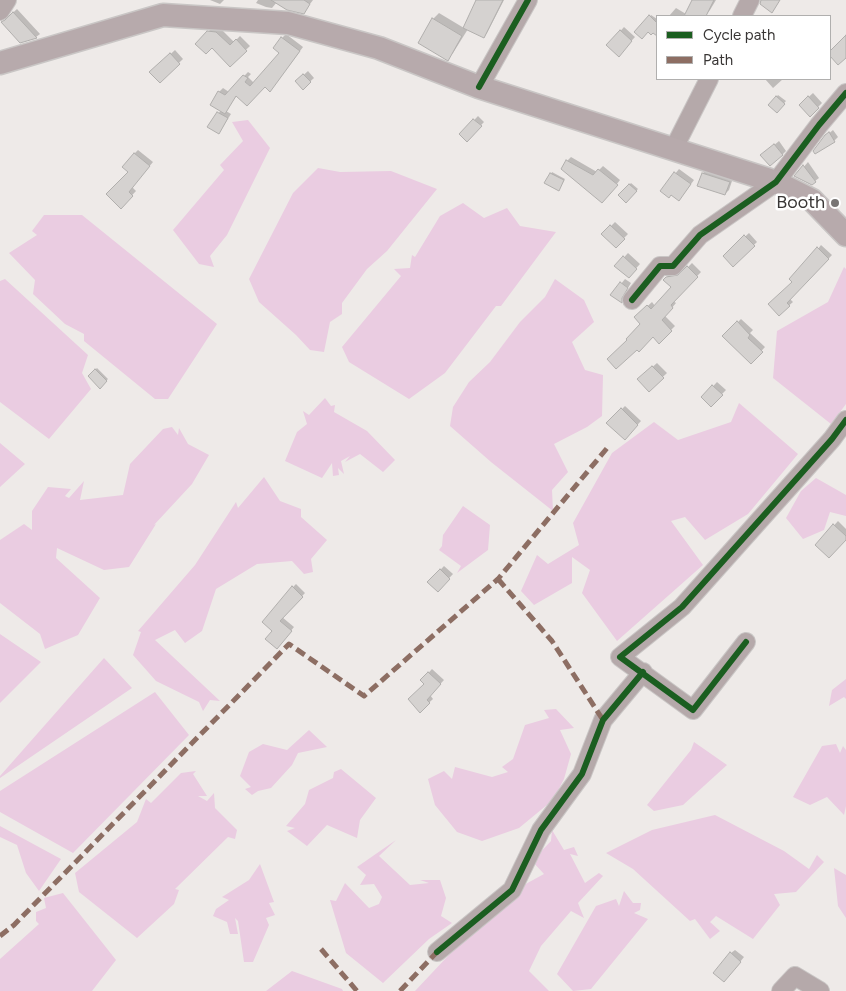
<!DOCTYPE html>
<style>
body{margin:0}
#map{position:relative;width:846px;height:991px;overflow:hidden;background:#eeeae8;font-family:Figtree,sans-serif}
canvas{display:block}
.legend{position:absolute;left:656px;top:15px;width:175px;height:65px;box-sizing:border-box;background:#fff;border:1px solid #b0afae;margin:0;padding:6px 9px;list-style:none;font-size:15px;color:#393635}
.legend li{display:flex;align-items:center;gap:10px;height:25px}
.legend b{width:25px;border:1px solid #b0afae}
</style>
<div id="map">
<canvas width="846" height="991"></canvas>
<ul class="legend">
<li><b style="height:6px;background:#1b5e20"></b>Cycle path</li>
<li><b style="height:6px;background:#8d6e63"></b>Path</li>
</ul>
</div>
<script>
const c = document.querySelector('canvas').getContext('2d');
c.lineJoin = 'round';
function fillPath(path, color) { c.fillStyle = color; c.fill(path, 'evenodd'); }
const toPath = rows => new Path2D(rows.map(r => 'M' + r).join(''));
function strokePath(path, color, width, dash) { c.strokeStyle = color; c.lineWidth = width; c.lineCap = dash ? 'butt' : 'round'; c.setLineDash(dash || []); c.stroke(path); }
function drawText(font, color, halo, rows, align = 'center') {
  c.font = font + ' Figtree,sans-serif'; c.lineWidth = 5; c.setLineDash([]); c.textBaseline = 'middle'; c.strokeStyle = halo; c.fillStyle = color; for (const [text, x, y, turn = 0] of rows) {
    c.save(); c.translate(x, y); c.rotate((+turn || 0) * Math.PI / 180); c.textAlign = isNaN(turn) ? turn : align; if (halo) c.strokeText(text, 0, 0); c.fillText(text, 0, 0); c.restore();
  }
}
const water = toPath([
 [248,120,270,148,227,235,210,256,214,267,199,264,173,230,224,170,220,165,243,141,232,122],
 [318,168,340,172,391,171,437,189,387,251,367,269,342,303,342,314,330,322,324,352,310,350,296,335,259,302,249,279,293,193],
 [463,203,484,218,507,208,520,226,556,232,501,306,496,306,445,373,409,399,349,362,342,347,401,276,394,269,410,268,412,255,415,257,440,216],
 [44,215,82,215,217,324,168,399,155,399,84,341,84,334,65,324,33,294,35,280,9,253,37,235,32,231],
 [844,267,846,269,846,404,831,424,773,378,777,331,828,302],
 [5,279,88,355,82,373,91,389,49,439,0,402,0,281],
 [555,279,584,300,594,322,572,342,585,370,603,375,602,416,587,427,554,444,568,472,552,490,553,511,491,462,450,426,453,407,469,382,490,362,520,322,545,297],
 [325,398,331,406,335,405,334,412,367,431,395,460,383,472,360,454,345,462,350,456,341,461,344,474,338,468,339,475,333,476,332,463,322,478,285,461,297,432,307,424,303,411,309,415],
 [739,403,798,454,748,514,705,540,685,517,671,521,703,565,617,641,582,593,590,570,572,557,572,583,534,605,521,591,537,555,548,564,579,545,573,523,612,453,654,422,678,440,731,422],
 [172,427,178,435,179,428,188,444,209,455,192,484,154,525,156,524,129,567,104,570,57,548,56,558,100,598,78,635,45,649,40,634,0,603,0,540,24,524,32,530,32,511,48,487,71,489,65,496,69,498,84,481,80,500,123,495,130,464,163,429],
 [0,443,25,464,0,487],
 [264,477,280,501,301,509,301,517,327,540,311,559,313,572,304,574,292,561,257,564,216,589,202,631,185,643,175,630,155,640,220,701,210,700,203,711,199,702,156,681,133,655,141,632,138,631,195,565,236,502,238,508],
 [816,478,846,495,846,516,830,512,824,530,803,539,786,518,801,491],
 [463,506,490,525,488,550,457,573,461,566,439,550,442,546,443,535],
 [0,634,41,662,0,703],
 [104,658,132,688,0,778,0,776],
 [846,679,846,699,844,697,829,706,832,690],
 [155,692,189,735,73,853,0,812,0,791],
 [556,709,574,728,560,730,571,754,564,779,553,800,519,828,482,841,457,832,435,805,428,779,444,771,452,779,455,767,492,777,508,772,502,767,513,759,525,725,549,718,544,710],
 [309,730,327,747,298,753,292,765,271,788,258,791,252,795,245,789,251,787,240,776,249,752,263,744,287,750],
 [694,742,727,765,683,805,654,811,647,805,691,750],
 [836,744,840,753,843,746,846,750,846,806,844,815,827,797,810,805,793,797,822,746],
 [341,769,376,798,360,820,357,838,327,825,307,846,287,831,295,828,286,826,305,804,309,790,333,778,334,772],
 [196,771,193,774,207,796,198,796,207,801,214,793,215,808,237,830,235,839,228,837,175,889,179,890,174,904,137,938,79,892,75,873,137,822,146,799,151,803,181,773],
 [715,815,784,851,809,869,817,855,824,862,796,892,774,894,780,905,753,939,716,916,710,922,720,931,710,939,695,919,690,921,633,869,606,853,652,830],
 [0,826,61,859,39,891,26,873,17,845,0,837],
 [552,830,564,850,574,847,578,856,570,854,585,883,599,873,603,876,578,903,584,918,571,911,541,946,529,971,549,991,415,991,478,924,522,886,544,874,532,861,551,841],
 [396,840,379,856,410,885,429,883,420,880,440,880,446,898,441,916,452,923,429,939,383,983,346,953,330,900,336,901,345,883,369,908,379,904,382,897,374,884,360,885,366,875,357,867],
 [260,864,274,902,269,903,275,915,266,918,269,925,253,962,244,962,238,921,235,918,238,934,230,934,227,922,213,916,216,909,229,900,222,897,249,880],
 [834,868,846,875,846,918,838,906],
 [624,891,633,903,641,903,640,910,634,913,648,919,591,989,573,991,557,974,596,906,616,899,619,906],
 [63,893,116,960,92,991,0,991,0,959,39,924,36,921,36,912,46,908,44,898],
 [292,971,342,989,343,991,266,991]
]);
const shadow = toPath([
 [210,0,224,0,220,4],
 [258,0,313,0,304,12,277,2,272,8,266,7,256,3],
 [477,0,504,0,487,33,484,37,468,29,453,53,447,59,433,19,439,13,464,28],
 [694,0,716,0,710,10,706,15,703,13,701,16,669,16,676,8,686,14],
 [17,9,40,34,36,37,3,22],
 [651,15,657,19,657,34,649,30,636,32],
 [624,27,635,37,622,51,608,45],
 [212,28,220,28,234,42,240,36,250,46,230,65,212,47,197,43],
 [286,34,303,47,273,87,265,86,237,95,226,111,231,114,222,128,219,132,209,127,221,110,219,92,223,88,229,92,248,72,251,74,248,77,254,83,281,53,282,38],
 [175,50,183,59,160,81,151,72],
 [308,71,314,78,303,88,297,81],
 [765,79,783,79,773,88],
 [813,93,822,103,810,115,800,105],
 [778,95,786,101,777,111,770,105],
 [478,116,484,122,467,140,461,134],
 [833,130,838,137,834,141,826,136],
 [779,141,786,151,782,155,766,152],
 [138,150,153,162,132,187,136,191,121,207,134,154],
 [571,157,597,172,603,166,620,180,606,198,567,161],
 [808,162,819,178,815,181,796,176],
 [679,169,694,180,683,195,662,190],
 [707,169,733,178,729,190,725,194,703,173],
 [552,172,565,179,560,188,551,174],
 [631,183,638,189,626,201,620,195],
 [615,222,628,234,616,246,603,234],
 [749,233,757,242,733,265,724,256],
 [821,245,832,255,790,299,793,302,779,314,793,282],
 [628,253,640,264,629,276,616,266],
 [692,263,701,272,673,301,676,303,665,316,675,326,659,342,653,335,628,340,642,324,636,317,652,302,655,306,672,287,664,280,671,273,683,272],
 [625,279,631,283,625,293,625,298,622,302,612,295],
 [741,319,753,330,750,333,765,347,751,362,724,336],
 [657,363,667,373,649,390,639,379],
 [97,368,108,379,100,387,89,376],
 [717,382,726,390,711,405,703,397],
 [625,406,641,421,625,438,608,423],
 [838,521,846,529,846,538,816,545],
 [444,566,453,574,438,590,429,582],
 [296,584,305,593,282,617,294,627,280,644,274,631,293,587],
 [432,669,444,680,430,695,433,699,420,711,426,684,422,680],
 [735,950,744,957,728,977,731,953]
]);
const building = toPath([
 [271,0,304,0,310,4,304,14,287,10,271,0],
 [476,0,503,0,484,38,463,28,476,0],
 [692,0,714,0,706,16,684,16,692,0],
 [761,0,780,0,772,13,760,4,761,0],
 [13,12,37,38,20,43,1,22,5,20,13,12],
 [649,15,657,23,657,36,653,33,651,35,648,32,642,39,634,32,649,15],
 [432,18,462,36,448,61,418,43,432,18],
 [620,30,632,41,619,57,606,45,620,30],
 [207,31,216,32,230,45,236,39,247,51,230,67,212,48,206,54,195,44,207,31],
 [846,35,846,58,838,65,830,56,830,51,846,35],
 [281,37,300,51,270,92,265,87,247,106,236,96,225,114,210,105,218,91,225,95,243,75,248,78,245,82,250,86,279,53,273,48,281,37],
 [170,53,180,64,160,83,149,72,170,53],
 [303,74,311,82,303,90,295,81,303,74],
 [776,96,785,104,777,113,768,105,776,96],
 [808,96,819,108,810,117,799,105,808,96],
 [217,112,228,118,219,134,207,127,217,112],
 [473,119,482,126,467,142,459,134,473,119],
 [829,132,835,142,815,154,813,151,825,135,829,132],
 [774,144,783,155,770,166,760,155,774,144],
 [134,153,150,166,129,192,133,196,121,209,106,194,128,172,122,167,134,153],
 [566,160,593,175,598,169,618,185,602,203,561,169,566,160],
 [803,165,816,182,812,185,794,176,803,165],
 [674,172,691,184,679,201,671,195,669,198,660,191,674,172],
 [550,173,564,180,559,191,544,183,550,173],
 [702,173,730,182,725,195,697,186,702,173],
 [629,184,637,191,626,203,618,195,629,184],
 [610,225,625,239,616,248,601,234,610,225],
 [744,235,755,246,733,267,723,256,744,235],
 [817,247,829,259,787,303,790,306,779,316,768,304,792,282,789,279,817,247],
 [623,256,637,269,629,278,614,266,623,256],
 [687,266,698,277,671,305,673,308,662,320,672,331,659,344,653,337,639,352,637,350,616,369,607,359,627,340,626,339,640,324,634,317,647,305,651,309,671,287,663,280,666,277,678,275,687,266],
 [620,282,628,288,622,298,622,303,610,295,620,282],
 [737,321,750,335,748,338,763,352,751,364,722,336,737,321],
 [652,366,664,378,649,392,637,379,652,366],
 [95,369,107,381,100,389,88,376,95,369],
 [712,385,723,395,711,407,701,397,712,385],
 [621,408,638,425,625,440,606,423,621,408],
 [833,524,846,536,846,540,829,558,815,545,833,524],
 [440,569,450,579,438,592,427,582,440,569],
 [292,586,303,597,280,621,292,631,277,649,265,639,272,631,262,622,292,586],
 [428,672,441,684,427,700,430,703,420,713,408,699,424,684,420,680,428,672],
 [730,952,741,962,724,982,713,973,730,952]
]);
const minor = toPath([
 [0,11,7,0],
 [742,16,750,0],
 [479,87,528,0],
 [674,148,709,79],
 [632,300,660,266,673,266,700,235,776,182,819,125,846,93],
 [746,642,693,710,620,657,682,607,832,439,846,420],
 [437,952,512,890,541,830,582,774,603,720,643,672],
 [781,991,795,976,820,991]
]);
const major = toPath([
 [0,63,163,15,288,23,379,48,479,87,776,182,812,200,846,235]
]);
const quiet = toPath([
 [498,579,552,641,603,720],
 [0,936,14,925,289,644,364,696,498,579,608,447],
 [321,949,357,991],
 [400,991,437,952]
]);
const cycleway = toPath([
 [479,87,528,0],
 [632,300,660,266,673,266,700,235,776,182,819,125,846,93],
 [746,642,693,710,620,657,682,607,832,439,846,420],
 [437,952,512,890,541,830,582,774,603,720,643,672]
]);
const markers = [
 [835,203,5,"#787574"]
];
const poiNames = [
 ["Booth",825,203]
];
fillPath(water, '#eacce1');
fillPath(shadow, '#0003');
fillPath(building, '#d5d2d0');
strokePath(building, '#b1afad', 1);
strokePath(minor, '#c9c6c5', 20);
strokePath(major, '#c9c6c5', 25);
strokePath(minor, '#b5a9aa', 18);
strokePath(major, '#b7aaac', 22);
strokePath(quiet, '#8d6e63', 5, [10, 5]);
strokePath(cycleway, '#1b5e20', 6);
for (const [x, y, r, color] of markers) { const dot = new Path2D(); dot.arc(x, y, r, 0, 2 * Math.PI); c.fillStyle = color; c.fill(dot); strokePath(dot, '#fff', 2); }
drawText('18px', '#393635', '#fff', poiNames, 'right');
</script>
